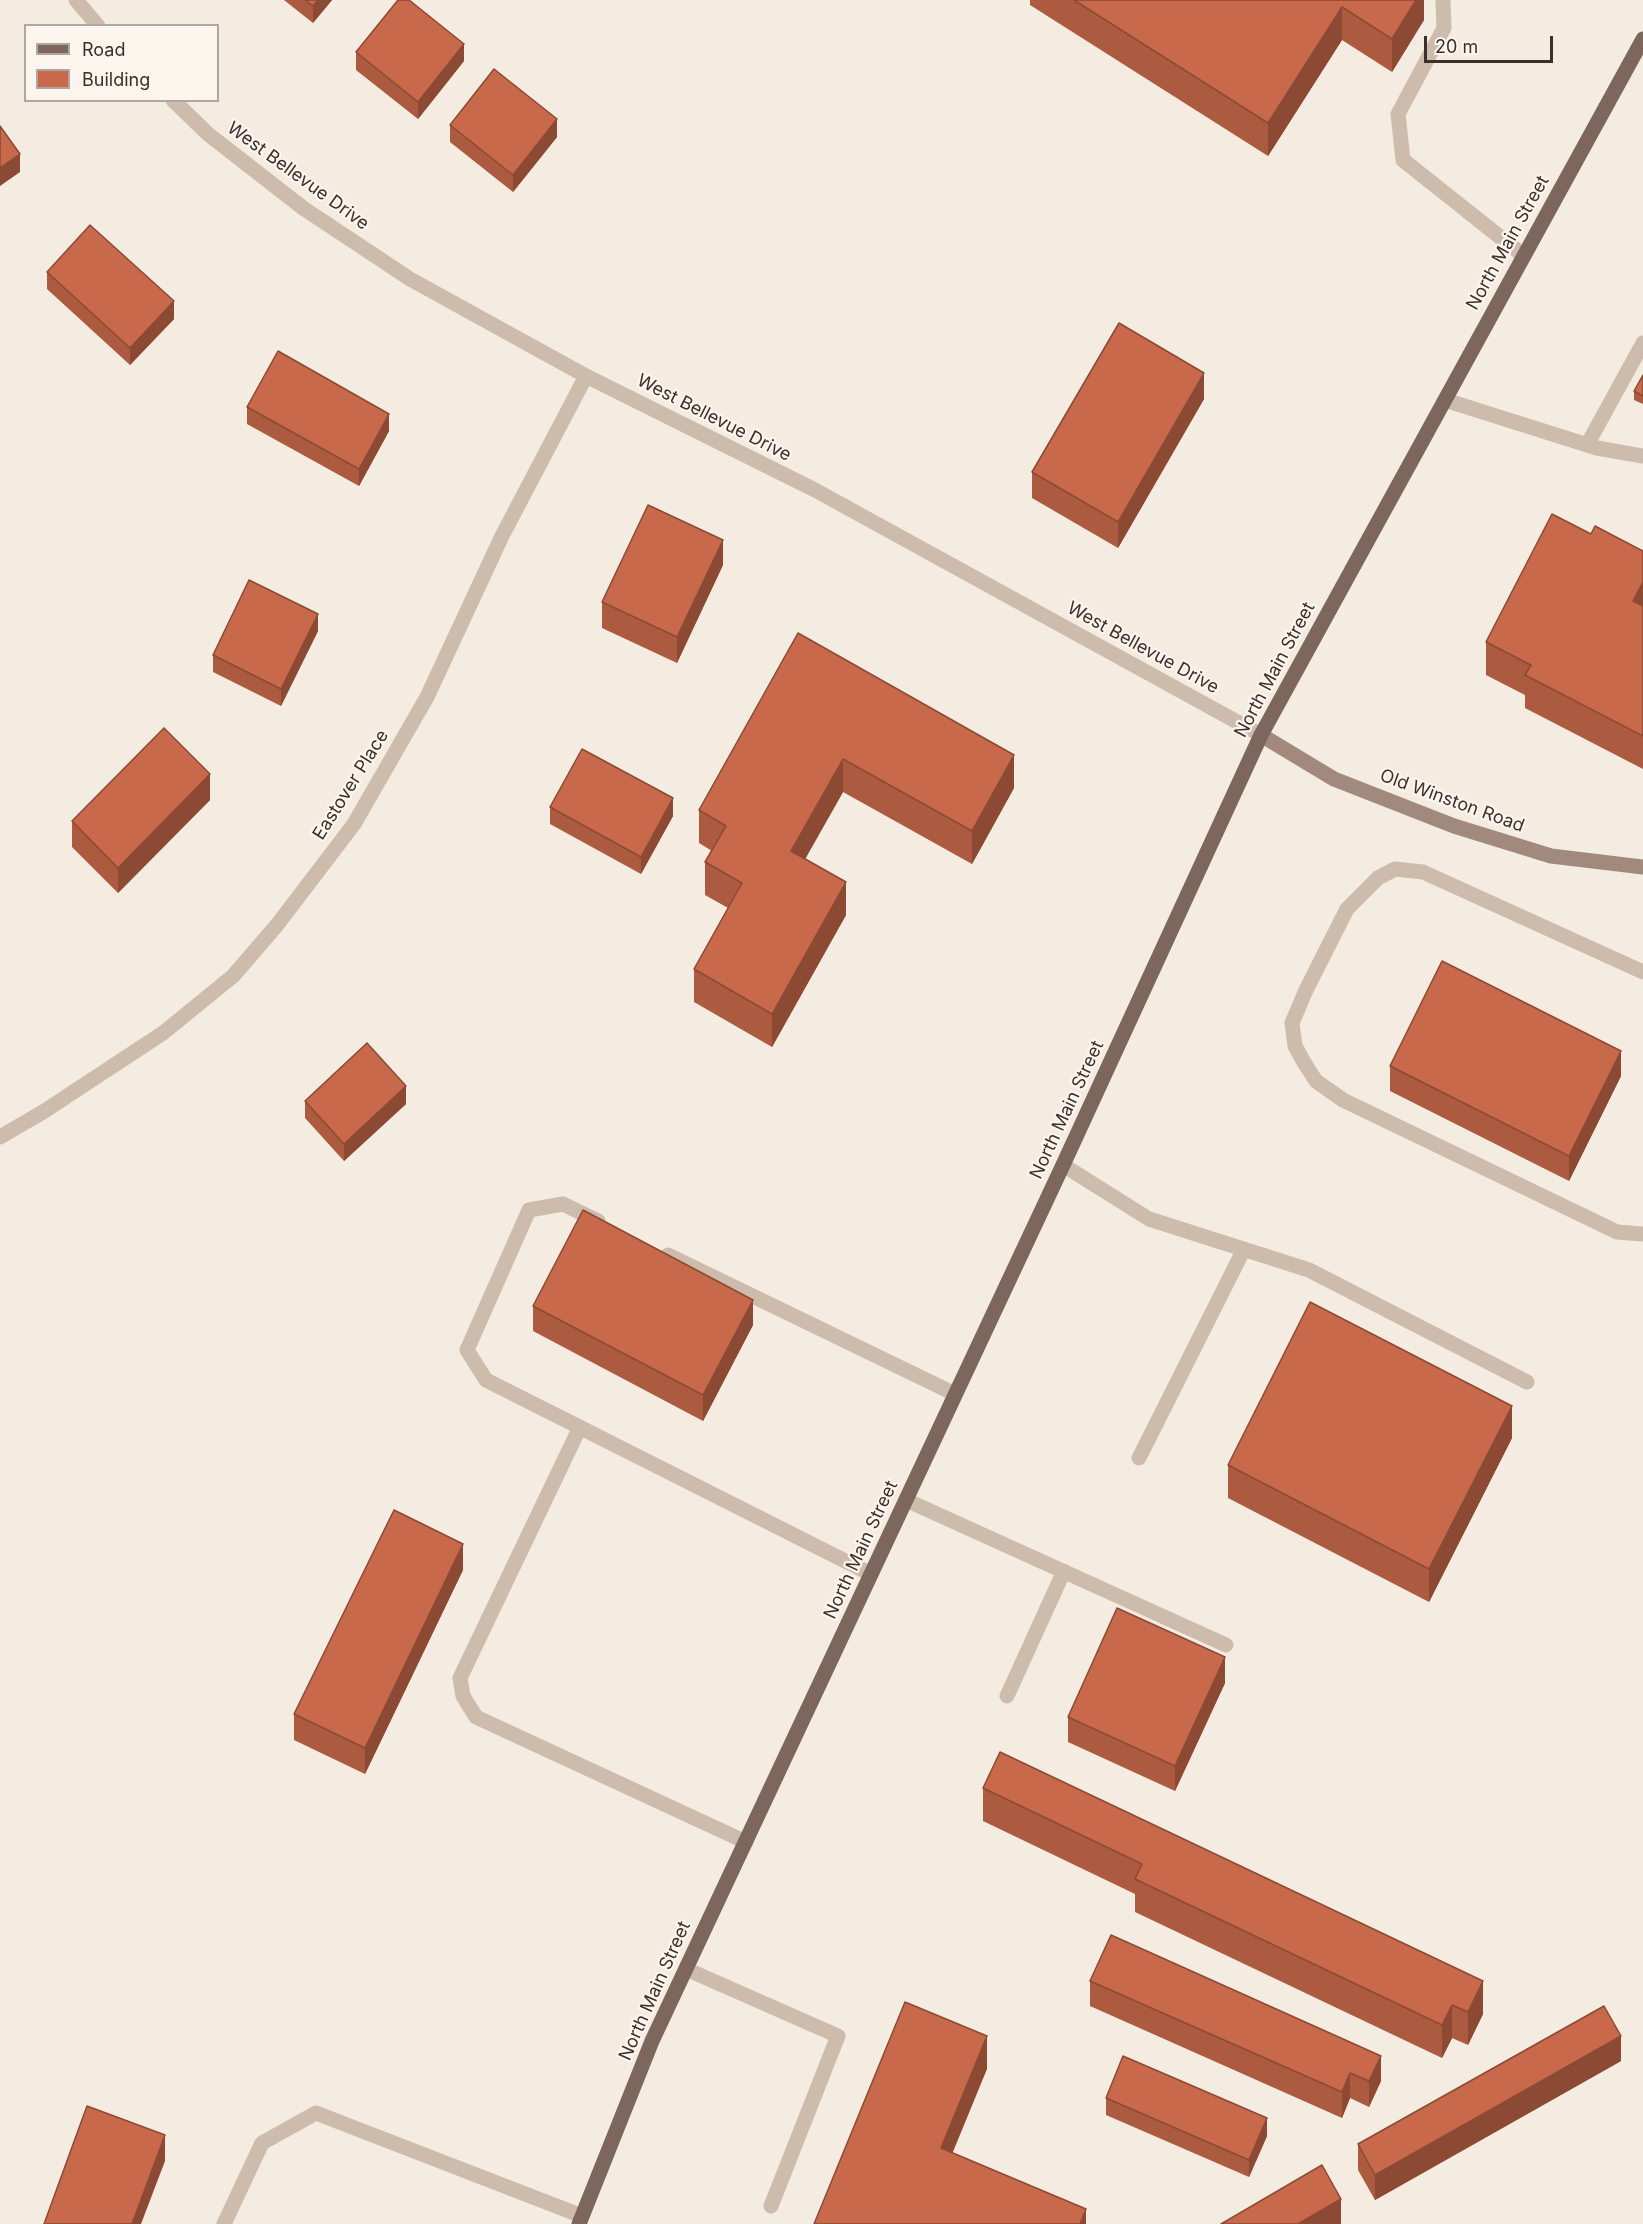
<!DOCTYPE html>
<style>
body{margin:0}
#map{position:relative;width:1643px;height:2224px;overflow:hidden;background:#f4ebe1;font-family:Inter,sans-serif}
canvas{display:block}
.legend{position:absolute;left:24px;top:24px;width:195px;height:78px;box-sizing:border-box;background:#fbf5ee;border:2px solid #aea6a0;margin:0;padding:8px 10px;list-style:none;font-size:18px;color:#3b302b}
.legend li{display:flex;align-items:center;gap:12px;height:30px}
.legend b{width:30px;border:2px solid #aea6a0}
.scale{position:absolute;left:1424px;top:36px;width:129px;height:27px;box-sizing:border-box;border:3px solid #3b302b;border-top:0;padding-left:8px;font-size:18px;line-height:21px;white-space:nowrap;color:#3b302b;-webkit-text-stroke:4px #fbf5ee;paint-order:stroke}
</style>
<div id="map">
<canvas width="1643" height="2224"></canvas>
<ul class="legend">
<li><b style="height:8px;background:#7d675c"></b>Road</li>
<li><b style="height:16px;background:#c8694b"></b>Building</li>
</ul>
<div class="scale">20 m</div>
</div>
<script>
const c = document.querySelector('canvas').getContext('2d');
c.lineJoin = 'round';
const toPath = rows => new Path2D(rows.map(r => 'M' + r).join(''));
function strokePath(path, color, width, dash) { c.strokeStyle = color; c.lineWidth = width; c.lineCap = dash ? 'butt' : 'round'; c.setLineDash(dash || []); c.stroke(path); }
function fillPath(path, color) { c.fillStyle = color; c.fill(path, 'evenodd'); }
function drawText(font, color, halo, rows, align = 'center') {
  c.font = font + ' Inter,sans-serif'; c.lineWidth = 4.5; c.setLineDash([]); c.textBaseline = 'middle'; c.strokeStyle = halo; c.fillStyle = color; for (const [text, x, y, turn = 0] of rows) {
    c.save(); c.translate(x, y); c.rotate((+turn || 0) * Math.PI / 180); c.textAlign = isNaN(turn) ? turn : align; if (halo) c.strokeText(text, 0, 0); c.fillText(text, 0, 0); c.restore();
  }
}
const lane = toPath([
 [1443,0,1444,28,1398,114,1403,160,1524,256],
 [1445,400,1597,448,1643,456],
 [1587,445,1643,343],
 [1643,972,1423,872,1395,869,1378,878,1347,909,1306,990,1292,1023,1295,1046,1305,1064,1316,1081,1343,1100,1617,1232,1643,1234],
 [1063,1165,1149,1219,1309,1270,1527,1382],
 [598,1221,563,1204,529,1210,467,1350,486,1380,871,1574],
 [668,1255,955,1394],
 [580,1427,460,1678,463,1696,476,1717,746,1842],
 [1139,1458,1244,1249],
 [906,1500,1226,1645],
 [1007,1696,1064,1571],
 [686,1969,838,2036,771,2206],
 [224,2224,262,2143,316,2113,582,2216]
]);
const street = toPath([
 [76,0,98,26],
 [173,100,208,134,303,208,410,279,586,376,815,490,1261,735],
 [0,1137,43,1112,163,1033,233,976,277,925,354,824,427,697,502,536,586,376]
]);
const secondary = toPath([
 [1261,735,1334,779,1454,826,1551,856,1643,867]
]);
const primary = toPath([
 [579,2224,652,2041,1063,1165,1261,735,1643,39]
]);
const wall = toPath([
 [284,0,332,0,313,23],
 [1030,0,1424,0,1424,20,1392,72,1342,40,1268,156,1030,5],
 [356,52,464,61,418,119,356,70],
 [450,125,557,137,513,192,450,142],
 [47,272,174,319,130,365,47,289],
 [1643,375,1643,404,1634,400,1634,391],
 [1204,399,1118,548,1032,498,1032,472],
 [247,407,389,431,359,486,247,424],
 [1591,534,1643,551,1643,769,1525,708,1525,695,1486,675,1486,642],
 [723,565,677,663,602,628,602,602],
 [318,631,281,706,213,672,213,655],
 [798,633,1014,788,972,864,843,792,805,859,846,915,772,1047,694,1002,694,969,728,908,705,895,705,862,712,851,699,843,699,810],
 [210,800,118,893,72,847,72,821],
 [550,807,673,816,641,874,550,824],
 [1390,1066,1621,1076,1569,1181,1390,1091],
 [305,1101,406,1104,344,1161,305,1118],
 [533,1306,753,1325,703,1421,533,1331],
 [1512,1438,1429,1602,1228,1498,1228,1465],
 [463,1570,365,1774,294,1740,294,1714],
 [1225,1683,1175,1791,1068,1742,1068,1717],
 [983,1788,1483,2014,1468,2045,1452,2038,1442,2058,1135,1912,1135,1894,983,1821],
 [1090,1981,1381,2081,1369,2107,1350,2098,1342,2118,1090,2006],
 [1621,2061,1375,2200,1358,2170,1358,2144],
 [1106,2098,1267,2136,1249,2177,1106,2115]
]);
const shadedWall = toPath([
 [318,0,332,0,313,23,313,6],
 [1416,0,1424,0,1424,20,1392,72,1392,39],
 [1342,7,1342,40,1268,156,1268,123],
 [464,44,464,61,418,119,418,102],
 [557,119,557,137,513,192,513,175],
 [20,154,20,172,0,186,0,168],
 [174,301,174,319,130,365,130,348],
 [1204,373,1204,399,1118,548,1118,522],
 [389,414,389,431,359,486,359,469],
 [723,540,723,565,677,663,677,637],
 [1643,582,1643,615,1633,601],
 [318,614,318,631,281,706,281,689],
 [1014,755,1014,788,972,864,972,831],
 [843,759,843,792,791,884,791,851],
 [210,774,210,800,118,893,118,868],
 [673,798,673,816,641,874,641,857],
 [846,882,846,915,772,1047,772,1014],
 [1621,1051,1621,1076,1569,1181,1569,1156],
 [406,1086,406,1104,344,1161,344,1144],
 [753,1300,753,1325,703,1421,703,1395],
 [1512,1406,1512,1438,1429,1602,1429,1569],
 [463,1544,463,1570,365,1774,365,1748],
 [1225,1657,1225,1683,1175,1791,1175,1766],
 [1483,1981,1483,2014,1468,2045,1468,2012],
 [1452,2005,1452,2038,1442,2058,1442,2025],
 [987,2036,987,2069,941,2181,941,2148],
 [1621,2036,1621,2061,1375,2200,1375,2175],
 [1381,2056,1381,2081,1369,2107,1369,2081],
 [1350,2073,1350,2098,1342,2118,1342,2092],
 [1267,2118,1267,2136,1249,2177,1249,2160],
 [165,2135,165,2161,141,2224,132,2224],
 [1341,2199,1341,2224,1298,2224],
 [1086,2209,1086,2224,1080,2224]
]);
const building = toPath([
 [305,0,318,0,313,6,305,0],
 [398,0,409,0,464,44,418,102,356,52,398,0],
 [1074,0,1416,0,1392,39,1342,7,1268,123,1074,0],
 [494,69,557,119,513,175,450,125,494,69],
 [0,126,20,154,0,168,0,126],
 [90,225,174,301,130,348,47,272,90,225],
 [1119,323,1204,373,1118,522,1032,472,1119,323],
 [278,351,389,414,359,469,247,407,278,351],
 [1643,375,1643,396,1634,391,1643,375],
 [648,505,723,540,677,637,602,602,648,505],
 [1552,514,1591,534,1595,526,1643,551,1643,582,1633,601,1643,606,1643,736,1525,675,1531,665,1486,642,1552,514],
 [249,580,318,614,281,689,213,655,249,580],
 [798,633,1014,755,972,831,843,759,791,851,846,882,772,1014,694,969,742,883,705,862,726,826,699,810,798,633],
 [164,728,210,774,118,868,72,821,164,728],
 [582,749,673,798,641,857,550,807,582,749],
 [1442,961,1621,1051,1569,1156,1390,1066,1442,961],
 [367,1043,406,1086,344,1144,305,1101,367,1043],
 [583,1210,753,1300,703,1395,533,1306,583,1210],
 [1310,1302,1512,1406,1429,1569,1228,1465,1310,1302],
 [394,1510,463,1544,365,1748,294,1714,394,1510],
 [1117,1608,1225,1657,1175,1766,1068,1717,1117,1608],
 [1000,1752,1483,1981,1468,2012,1452,2005,1442,2025,1135,1879,1142,1864,983,1788,1000,1752],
 [1111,1935,1381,2056,1369,2081,1350,2073,1342,2092,1090,1981,1111,1935],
 [905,2002,987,2036,941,2148,1086,2209,1080,2224,814,2224,905,2002],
 [1604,2006,1621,2036,1375,2175,1358,2144,1604,2006],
 [1123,2056,1267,2118,1249,2160,1106,2098,1123,2056],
 [87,2106,165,2135,132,2224,44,2224,87,2106],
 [1322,2165,1341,2199,1298,2224,1221,2224,1322,2165]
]);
const streetNames = [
 ["West Bellevue Drive",298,176,36],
 ["North Main Street",1508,243,-61],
 ["West Bellevue Drive",714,418,27],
 ["West Bellevue Drive",1143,648,29],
 ["North Main Street",1275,670,-62],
 ["Eastover Place",351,785,-58],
 ["Old Winston Road",1452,801,20],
 ["North Main Street",1067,1110,-65],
 ["North Main Street",861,1550,-65],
 ["North Main Street",655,1991,-66]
];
strokePath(lane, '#cdbbac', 15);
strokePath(street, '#cdbbac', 15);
strokePath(secondary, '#a18a7d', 15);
strokePath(primary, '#7d675c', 15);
fillPath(wall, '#ac5a40');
fillPath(shadedWall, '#8c4a34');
fillPath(building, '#c8694b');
strokePath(building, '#8c4a34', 1.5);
drawText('18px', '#3b302b', '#fbf5ee', streetNames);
</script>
